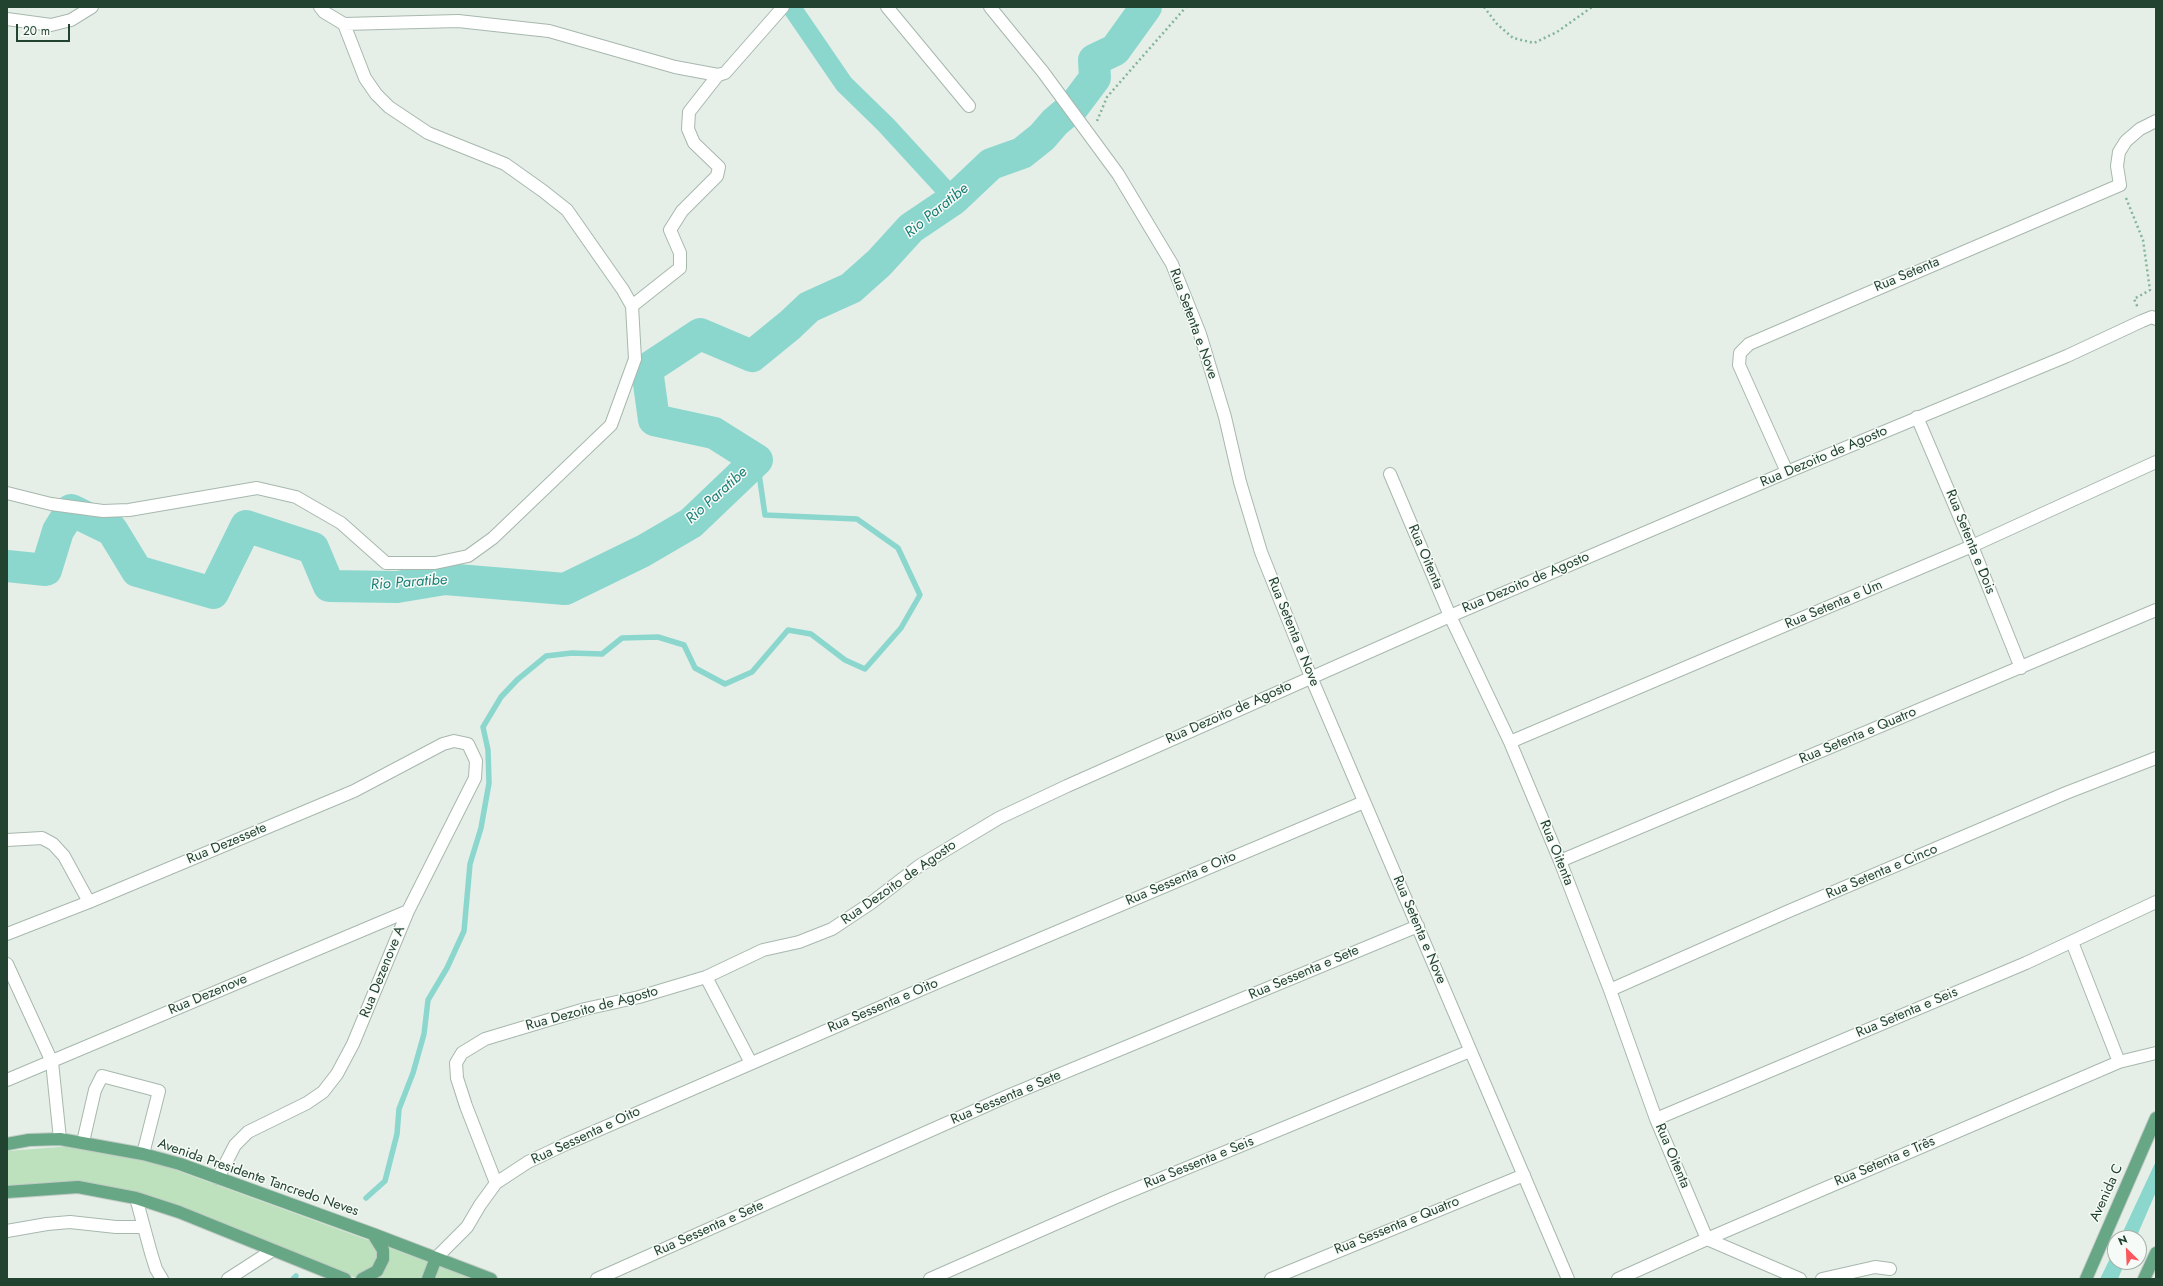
<!DOCTYPE html>
<meta charset="utf-8">
<style>
body{margin:0}
#map{position:relative;width:2163px;height:1286px;overflow:hidden;background:#e5efe8;font-family:Jost,sans-serif}
canvas{display:block}
.frame{position:absolute;inset:0;border:8px solid #234331;pointer-events:none}
.north{position:absolute;left:2107px;top:1230px;width:40px;height:40px;box-sizing:border-box;background:#f7fbf8;border:1px solid #a2b1a8;border-radius:50%;rotate:336deg;font-size:11px;font-weight:700;line-height:16px;text-align:center;color:#234331}
.north::after{content:'';display:block;margin:auto;width:14px;height:18px;background:#fa585d;clip-path:polygon(50% 0,100% 100%,50% 72%,0 100%)}
.scale{position:absolute;left:16px;top:24px;width:54px;height:18px;box-sizing:border-box;border:2px solid #234331;border-top:0;padding-left:5px;font-size:12px;line-height:14px;white-space:nowrap;color:#234331;-webkit-text-stroke:3px #f7fbf8;paint-order:stroke}
</style>
<div id="map">
<canvas width="2163" height="1286"></canvas>
<div class="frame"></div>
<div class="north">N</div>
<div class="scale">20 m</div>
</div>
<script>
const c = document.querySelector('canvas').getContext('2d');
c.lineJoin = 'round';
function fillPath(path, color) { c.fillStyle = color; c.fill(path, 'evenodd'); }
const toPath = rows => new Path2D(rows.map(r => 'M' + r).join(''));
function strokePath(path, color, width, dash) { c.strokeStyle = color; c.lineWidth = width; c.lineCap = dash ? 'butt' : 'round'; c.setLineDash(dash || []); c.stroke(path); }
function drawText(font, color, halo, rows, align = 'center') {
  c.font = font + ' Jost,sans-serif'; c.lineWidth = 3; c.setLineDash([]); c.textBaseline = 'middle'; c.strokeStyle = halo; c.fillStyle = color; for (const [text, x, y, turn = 0] of rows) {
    c.save(); c.translate(x, y); c.rotate((+turn || 0) * Math.PI / 180); c.textAlign = isNaN(turn) ? turn : align; if (halo) c.strokeText(text, 0, 0); c.fillText(text, 0, 0); c.restore();
  }
}
const green = toPath([
 [72,1146,162,1165,475,1279,359,1279,264,1244,241,1232,151,1196,91,1183,7,1187,7,1151]
]);
const water = toPath([
 [2156,1161,2156,1192,2136,1238,2120,1238],
 [2115,1248,2115,1262,2125,1262,2118,1279,2100,1279]
]);
const stream = toPath([
 [366,1198,385,1181,397,1134,399,1109,413,1073,424,1034,428,1000,447,968,464,931,470,864,481,828,489,783,488,750,483,727,501,697,518,679,546,656,572,653,602,654,622,638,658,637,684,645,695,668,725,684,752,672,788,630,811,634,845,660,865,669,901,628,920,595,898,548,857,519,765,515,757,460],
 [293,1279,296,1276]
]);
const canal = toPath([
 [792,8,844,84,886,125,954,199]
]);
const river = toPath([
 [7,566,46,570,58,531,71,510,112,530,137,571,213,593,246,526,313,548,329,586,397,587,445,579,565,589,643,551,691,523,757,460,714,433,654,420,647,369,700,334,752,356,790,325,809,307,851,288,879,263,911,228,954,199,991,164,1022,153,1042,137,1055,122,1074,106,1095,78,1094,60,1115,50,1146,7]
]);
const path = toPath([
 [1484,7,1497,24,1513,38,1534,43,1557,32,1592,7],
 [1097,121,1107,97,1186,7],
 [2126,198,2143,240,2150,290,2134,299,2138,308]
]);
const minor = toPath([
 [320,7,324,12,344,24,458,21,549,31,675,67,718,75,725,73,783,7],
 [887,7,969,106],
 [990,7,1043,72,1118,174,1172,264,1200,334,1225,417,1240,482,1261,552,1311,677,1568,1279],
 [7,19,51,25,71,20,92,7],
 [632,306,680,268,680,253,670,230,682,211,717,176,719,167,694,143,688,129,689,112,718,75],
 [1917,417,1972,546,2021,668],
 [1787,472,1739,365,1740,353,1749,344,2120,185,2117,166,2119,152,2126,141,2140,129,2156,121],
 [1390,474,1450,616,1510,742,1560,861,1610,990,1656,1119,1707,1239,1800,1279],
 [7,493,51,504,103,511,129,510,257,488,296,497,341,523,386,563,435,563,468,556,493,538,611,425,635,359,632,306,623,290,567,210,543,191,505,164,428,133,389,107,376,94,365,78,344,24],
 [1510,742,1972,546,2156,462],
 [7,840,42,838,53,844,64,856,89,902],
 [1560,861,2156,610],
 [7,934,89,902,354,791,443,744,454,741,468,744,476,761,475,778,408,911,353,1044,337,1074,323,1092,307,1103,248,1132,235,1145,218,1178],
 [2072,942,2119,1062],
 [7,964,52,1062,60,1139],
 [706,977,751,1063],
 [1610,990,1789,911,2066,793,2156,758],
 [7,1080,408,911],
 [1656,1119,2026,963,2156,902],
 [83,1142,95,1090,102,1076,159,1091,143,1154],
 [496,1183,466,1106,457,1078,456,1063,462,1053,485,1039,585,1009,639,997,706,977,763,950,799,942,832,929,871,903,919,866,999,818,1067,786,1450,616,1787,472,2067,356,2142,321,2152,317,2156,319],
 [136,1198,151,1253,156,1269,162,1279],
 [7,1231,47,1224,70,1222,116,1227,144,1227],
 [436,1258,467,1227,480,1205,496,1183,528,1162,566,1144,936,983,1364,802],
 [228,1279,273,1250],
 [597,1279,1010,1095,1418,926],
 [930,1279,1114,1198,1470,1051],
 [1271,1279,1524,1175],
 [1618,1279,1707,1239,2119,1062,2156,1053],
 [1822,1279,1875,1267,1890,1269]
]);
const major = toPath([
 [7,1144,29,1140,60,1139,143,1154,180,1164,373,1234,491,1279],
 [7,1192,78,1187,136,1198,179,1212,345,1279],
 [362,1279,377,1271,383,1259,383,1250,373,1234],
 [428,1279,436,1258],
 [2086,1279,2156,1118],
 [2144,1279,2156,1253]
]);
const streetNames = [
 ["Rua Setenta",1907,275,-23],
 ["Rua Setenta e Nove",1193,324,70],
 ["Rua Dezoito de Agosto",1824,457,-23],
 ["Rua Setenta e Dois",1970,542,68],
 ["Rua Oitenta",1425,557,67],
 ["Rua Dezoito de Agosto",1526,583,-23],
 ["Rua Setenta e Um",1834,605,-23],
 ["Rua Setenta e Nove",1293,632,68],
 ["Rua Dezoito de Agosto",1229,713,-24],
 ["Rua Setenta e Quatro",1858,736,-23],
 ["Rua Dezessete",227,844,-23],
 ["Rua Oitenta",1556,853,68],
 ["Rua Setenta e Cinco",1882,872,-23],
 ["Rua Sessenta e Oito",1181,879,-23],
 ["Rua Dezoito de Agosto",899,883,-35],
 ["Rua Setenta e Nove",1419,930,67],
 ["Rua Dezenove A",383,972,-68],
 ["Rua Sessenta e Sete",1304,973,-23],
 ["Rua Dezenove",208,995,-23],
 ["Rua Sessenta e Oito",883,1006,-23],
 ["Rua Dezoito de Agosto",592,1009,-15],
 ["Rua Setenta e Seis",1907,1013,-23],
 ["Rua Sessenta e Sete",1006,1098,-23],
 ["Rua Sessenta e Oito",586,1136,-25],
 ["Rua Oitenta",1672,1156,67],
 ["Rua Setenta e Três",1885,1162,-23],
 ["Rua Sessenta e Seis",1199,1163,-22],
 ["Avenida Presidente Tancredo Neves",258,1178,19],
 ["Avenida C",2107,1193,-66],
 ["Rua Sessenta e Quatro",1397,1226,-22],
 ["Rua Sessenta e Sete",709,1229,-24]
];
const waterNames = [
 ["Rio Paratibe",937,211,-39],
 ["Rio Paratibe",717,496,-42],
 ["Rio Paratibe",409,583,-4]
];
fillPath(green, '#bde1bd');
fillPath(water, '#8bd7ce');
strokePath(stream, '#8bd7ce', 5.5);
strokePath(canal, '#8bd7ce', 19);
strokePath(river, '#8bd7ce', 32);
strokePath(minor, '#a7b8ad', 14);
strokePath(major, '#c1cac5', 14);
strokePath(path, '#84b598', 2.5, [2, 3]);
strokePath(minor, '#fff', 12);
strokePath(major, '#67a785', 12);
drawText('14px', '#234331', '#f7fbf8', streetNames);
drawText('italic 15px', '#187e73', '#f7fbf8', waterNames);
</script>
